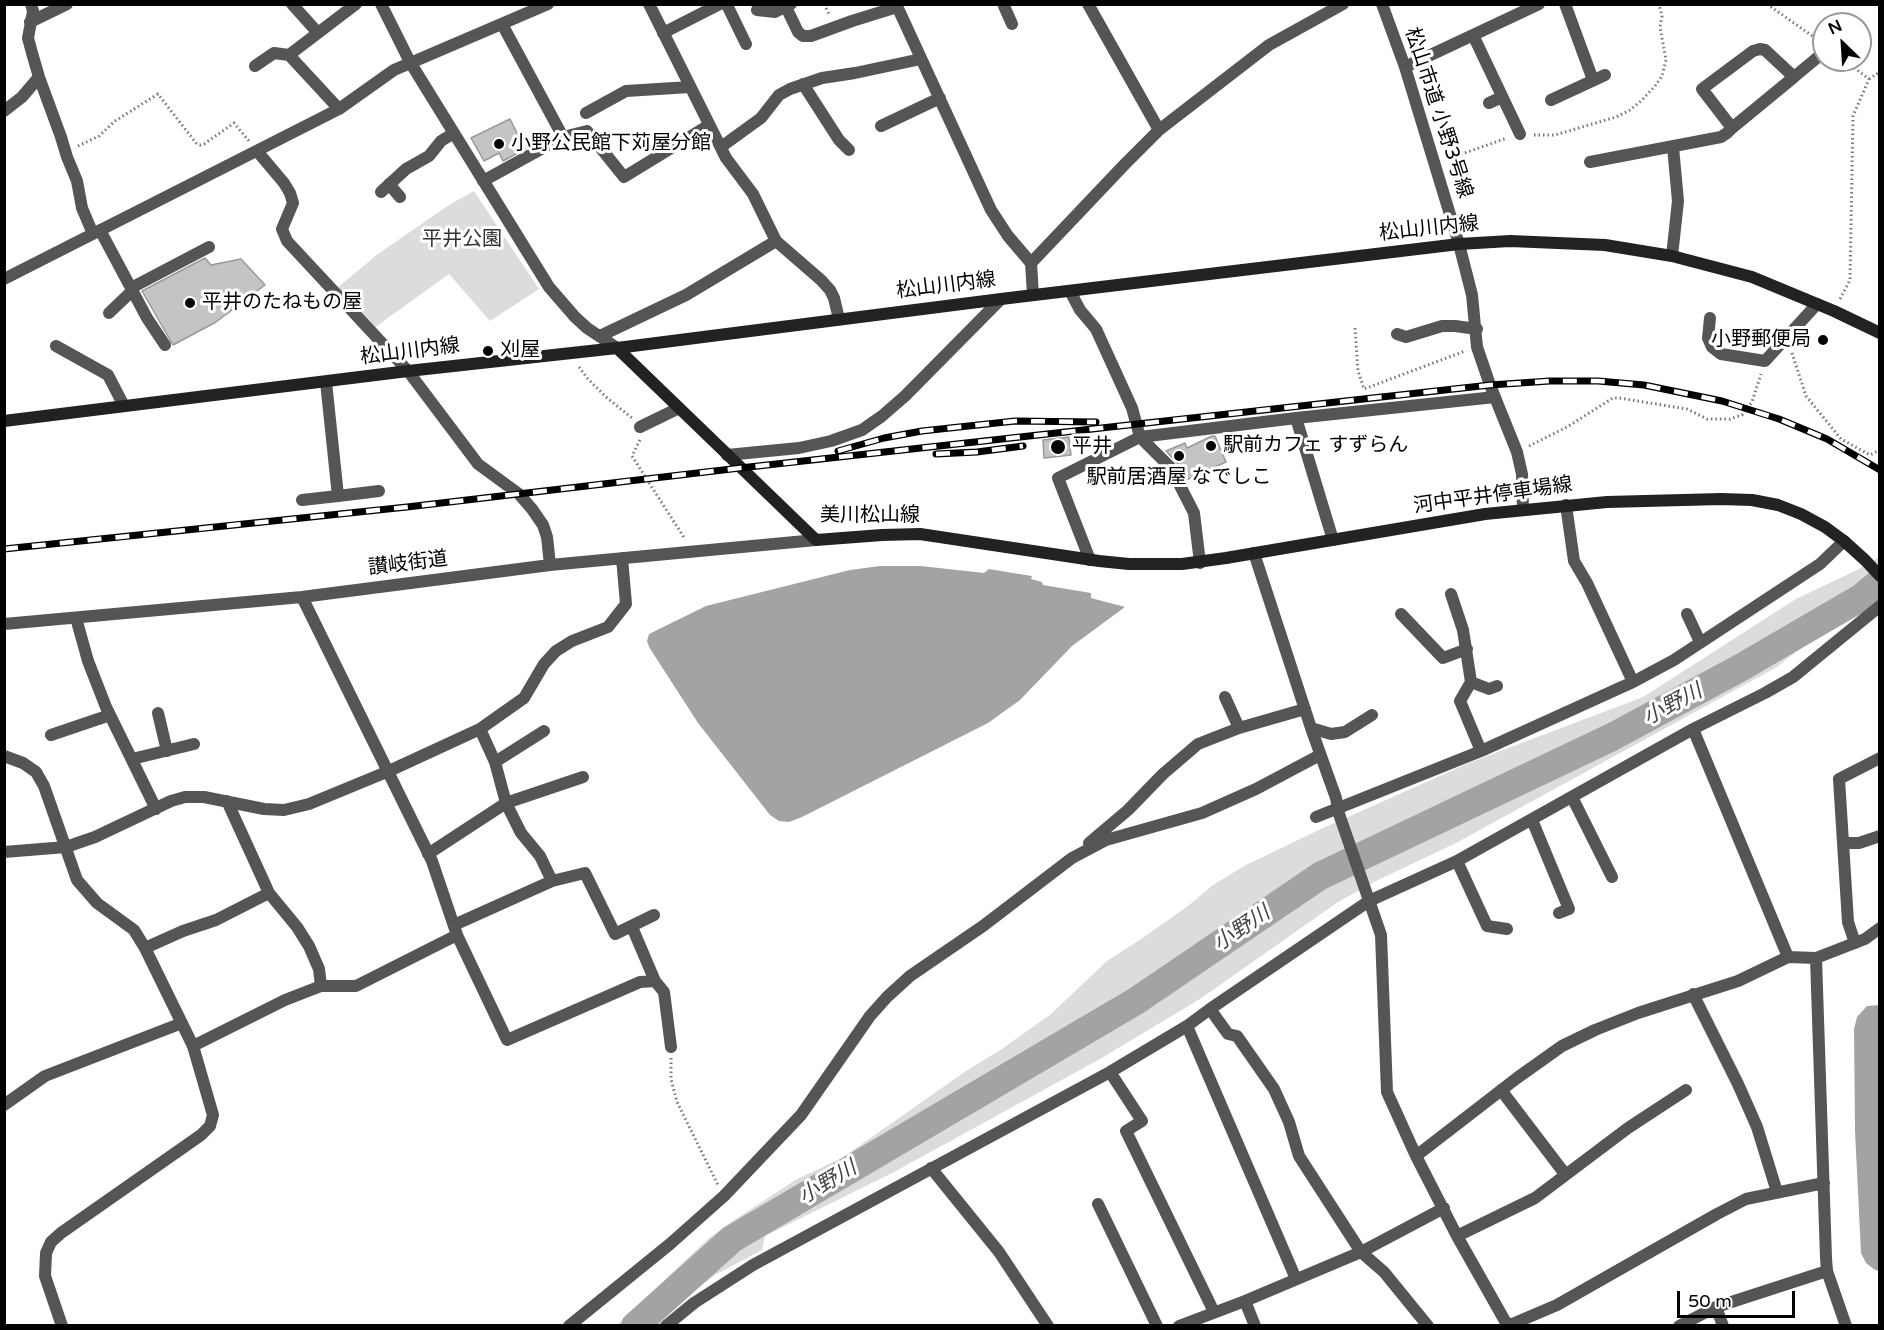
<!DOCTYPE html>
<meta charset="utf-8">
<style>
body{margin:0}
#map{position:relative;width:1884px;height:1330px;overflow:hidden;background:#fff;font-family:"Varela Round",sans-serif}
canvas{display:block}
.frame{position:absolute;inset:0;border:6px solid #000;pointer-events:none}
.north{position:absolute;left:1812px;top:12px;width:60px;height:60px;box-sizing:border-box;background:#fff;border:2px solid #999;border-radius:50%;rotate:335deg;font-size:16px;font-weight:700;line-height:24px;text-align:center;color:#000}
.north::after{content:'';display:block;margin:auto;width:21px;height:27px;background:#000;clip-path:polygon(50% 0,100% 100%,50% 72%,0 100%)}
.scale{position:absolute;left:1677px;top:1291px;width:118px;height:27px;box-sizing:border-box;border:3px solid #000;border-top:0;padding-left:8px;font-size:18px;line-height:21px;white-space:nowrap;color:#000;-webkit-text-stroke:4px #fff;paint-order:stroke}
</style>
<div id="map">
<canvas width="1884" height="1330"></canvas>
<div class="frame"></div>
<div class="north">N</div>
<div class="scale">50 m</div>
</div>
<script>
const c = document.querySelector('canvas').getContext('2d');
c.lineJoin = 'round';
function fillPath(path, color) { c.fillStyle = color; c.fill(path, 'evenodd'); }
const toPath = rows => new Path2D(rows.map(r => 'M' + r).join(''));
function strokePath(path, color, width, dash) { c.strokeStyle = color; c.lineWidth = width; c.lineCap = dash ? 'butt' : 'round'; c.setLineDash(dash || []); c.stroke(path); }
function drawText(font, color, halo, rows, align = 'center') {
  c.font = font + ' "Varela Round","Noto Sans JP",sans-serif'; c.lineWidth = 6; c.setLineDash([]); c.textBaseline = 'middle'; c.strokeStyle = halo; c.fillStyle = color; for (const [text, x, y, turn = 0] of rows) {
    c.save(); c.translate(x, y); c.rotate((+turn || 0) * Math.PI / 180); c.textAlign = isNaN(turn) ? turn : align; if (halo) c.strokeText(text, 0, 0); c.fillText(text, 0, 0); c.restore();
  }
}
const green = toPath([
 [474,191,539,289,490,321,449,274,374,328,337,288,378,254,449,205],
 [1879,557,1879,588,1844,613,1777,667,1456,843,1376,881,1338,902,1200,999,1100,1059,894,1172,765,1236,762,1250,715,1275,676,1304,654,1325,616,1326,709,1238,734,1220,797,1179,842,1158,966,1071,1002,1049,1051,1014,1107,961,1144,937,1188,906,1213,885,1244,866,1323,828,1469,763,1643,697,1796,599,1857,570]
]);
const water = toPath([
 [880,566,921,566,984,573,989,569,1013,573,1032,576,1031,579,1042,582,1043,585,1091,593,1091,598,1125,607,1072,646,1020,700,988,723,802,817,789,822,779,821,770,815,698,723,649,647,647,641,649,634,706,606,850,570],
 [1879,1005,1880,1005,1879,1271,1875,1270,1866,1263,1861,1253,1855,1131,1854,1029,1857,1017,1867,1006]
]);
const river = toPath([
 [635,1326,732,1239,1136,1001,1320,876,1612,737,1740,668,1862,597,1880,582]
]);
const building = toPath([
 [510,119,525,149,503,161,499,153,484,161,471,138,510,119],
 [205,258,211,265,241,259,265,285,216,322,173,345,142,291,205,258],
 [1212,436,1215,436,1226,462,1186,480,1178,464,1166,451,1185,443,1187,448,1212,436],
 [1069,437,1071,455,1044,458,1043,440,1069,437]
]);
const path = toPath([
 [824,4,830,16],
 [1767,4,1818,40],
 [1869,79,1880,72],
 [1534,135,1555,135,1616,117,1630,110,1641,101,1655,86,1662,76,1666,60,1660,27,1662,16,1659,4],
 [78,146,99,136,115,121,158,94,196,143,200,145,204,144,234,123,249,141],
 [1448,159,1507,138],
 [1840,299,1850,280,1853,116,1869,79,1844,60],
 [1355,328,1358,371,1364,389,1465,351],
 [1792,353,1806,396,1841,439,1870,455,1880,450],
 [579,367,588,379,606,397,632,418],
 [1064,429,1065,438],
 [640,440,632,456,685,539],
 [1529,446,1567,427,1613,398,1619,398,1687,409,1707,419,1730,419,1742,415,1752,402,1761,374],
 [671,1058,671,1079,677,1102,718,1185]
]);
const street = toPath([
 [31,4,33,11,28,38,32,53,39,77,61,137,67,157,77,181,82,208,93,234],
 [292,4,318,33],
 [381,4,410,62,549,287,575,317,587,328,617,348],
 [649,4,726,158,753,194,776,241,821,280,830,290,834,298,839,319],
 [726,4,728,7,746,44],
 [896,4,991,210,1008,236,1031,263,1033,295],
 [1005,4,1004,6,1012,24],
 [1088,4,1159,130],
 [1382,4,1405,67,1459,244,1472,295,1477,347,1490,385,1517,452,1522,474,1523,510],
 [1565,4,1593,80],
 [786,7,798,32,803,36,811,36,852,21,897,7],
 [757,10,775,12,791,4],
 [30,22,67,4],
 [502,24,563,137,587,131,624,177,709,125],
 [663,33,720,4],
 [1473,35,1520,134],
 [289,55,356,4],
 [255,66,274,53,289,55,339,109],
 [1405,67,1539,4],
 [1794,77,1824,52],
 [803,84,839,140,849,150],
 [1551,100,1605,75],
 [1489,103,1502,97],
 [4,111,22,97,39,77],
 [586,113,626,91,690,87],
 [881,126,940,98],
 [721,147,761,118,779,95,790,89,822,78,855,73,921,59],
 [257,151,284,183,290,193,293,203,282,229,287,241,408,371,478,464,519,494,532,509,543,525,547,537,550,565],
 [1590,162,1721,137,1727,133,1732,128,1794,77,1765,50,1760,49,1753,51,1702,89,1732,128],
 [483,181,563,137],
 [389,184,400,197],
 [381,192,406,169,429,156,441,141,454,133],
 [100,230,147,318,165,345],
 [1672,256,1678,201,1673,147],
 [1031,263,1125,164,1159,130,1269,45,1343,4],
 [4,279,339,109,394,70,548,4],
 [131,288,209,247],
 [1070,291,1080,310,1096,329,1132,408,1140,437,1171,468,1194,513,1200,563],
 [109,313,132,291],
 [1710,318,1708,338,1712,347,1721,354,1765,361,1817,304],
 [1397,334,1406,337,1442,326,1455,326,1477,329],
 [600,336,686,295,776,241],
 [56,346,108,375,124,406],
 [326,382,338,496,379,491],
 [1296,418,1333,540],
 [640,427,679,408],
 [727,455,799,448,831,441,862,430,882,416,905,396,1001,299],
 [302,500,338,496],
 [1566,505,1574,561,1587,583,1633,682],
 [1254,553,1311,728,1336,798,1339,814,1381,935,1387,1092,1416,1156,1457,1236,1505,1321,1511,1326],
 [1090,560,1058,478,1140,437,1296,418,1495,397],
 [1451,594,1463,630,1471,682,1460,701,1481,751],
 [302,597,432,861,457,935,507,1040,640,982,655,981,664,992,671,1047],
 [1401,614,1443,658,1467,649],
 [1687,614,1700,642],
 [76,618,88,661,106,707,156,809],
 [4,624,302,597,550,565,816,540],
 [1471,682,1489,689,1497,686],
 [1225,697,1239,728],
 [158,713,167,751],
 [1311,728,1331,734,1345,732,1372,715],
 [480,729,495,762,506,803,521,833,540,856,552,881],
 [1693,729,1788,957],
 [51,735,110,715],
 [4,756,23,763,36,772,44,786,77,880,97,903,134,930,145,948,193,1046,213,1115,210,1126,201,1135,61,1233,51,1242,46,1253,45,1276,62,1326],
 [132,759,194,744],
 [495,762,544,731],
 [1572,797,1612,877],
 [227,801,269,893,297,927,309,946,319,969,321,986],
 [1316,817,1481,751,1633,682,1674,660,1820,564,1844,541],
 [1532,820,1569,909,1559,913],
 [1089,843,1128,810,1163,774,1198,744,1239,728,1305,709],
 [1843,843,1859,843,1880,836],
 [4,852,66,847,95,837,171,801,185,797,204,797,264,809,284,810,309,804,389,771,480,729,524,698,544,664,556,651,572,641,608,627,626,604,622,558],
 [428,854,506,803,583,777],
 [1457,861,1487,926,1507,929],
 [454,925,552,881,585,873,615,934,654,915],
 [632,927,655,981],
 [1855,943,1848,922,1839,779,1880,758],
 [145,948,183,931,216,920,269,893],
 [1816,958,1826,1258,1827,1271,1846,1326],
 [1693,994,1738,1084,1757,1127,1777,1192],
 [1210,1009,1228,1034,1237,1036,1274,1089,1289,1122,1299,1156,1361,1252,1384,1272,1428,1326],
 [1187,1026,1296,1279],
 [193,1046,285,1000,321,986,356,986,457,935],
 [1110,1072,1142,1121,1126,1131,1214,1312],
 [1501,1090,1565,1174],
 [4,1105,45,1076,182,1023],
 [1416,1156,1517,1078,1562,1046,1595,1030,1638,1013,1738,981,1788,957,1816,958,1865,939,1880,928],
 [931,1168,999,1252,1048,1326],
 [1098,1204,1157,1326],
 [1457,1236,1535,1198,1628,1128,1686,1090],
 [1245,1301,1255,1326],
 [1716,1307,1723,1326],
 [1510,1325,1557,1305,1717,1214,1746,1199,1824,1183],
 [569,1326,670,1244,724,1196,801,1115,870,1016,887,997,910,976,983,926,1072,858,1106,840,1202,813,1256,789,1320,755],
 [666,1326,694,1303,753,1265,1110,1072,1187,1026,1210,1009,1369,901,1457,861,1693,729,1765,693,1793,677,1880,606],
 [1179,1326,1245,1301,1361,1252,1444,1208],
 [1679,1326,1716,1307,1827,1271]
]);
const secondary = toPath([
 [617,348,816,540,882,535,920,534,1099,561,1129,564,1182,564,1226,558,1485,514,1607,502,1721,499,1752,500,1778,505,1801,514,1825,527,1844,541,1865,560,1880,576],
 [4,421,408,371,617,348,1001,299,1459,244,1510,241,1605,245,1672,256,1752,277,1834,311,1880,333]
]);
const rail = toPath([
 [838,451,884,438,922,431,1015,421,1096,422],
 [936,454,977,452,1023,446],
 [4,549,407,507,740,468,1490,385,1550,381,1598,381,1644,385,1722,401,1779,419,1827,439,1880,470]
]);
const markers = [
 [499,144,6,"#000"],
 [190,303,6,"#000"],
 [1823,340,6,"#000"],
 [488,351,6,"#000"],
 [1211,446,6,"#000"],
 [1058,447,8,"#000"],
 [1179,456,6,"#000"]
];
const streetNames = [
 ["松山市道 小野3号線",1438,113,72],
 ["松山川内線",1429,229,-6],
 ["松山川内線",946,286,-7],
 ["松山川内線",410,352,-7],
 ["河中平井停車場線",1493,496,-8],
 ["美川松山線",870,516],
 ["讃岐街道",408,564,-7]
];
const poiNames = [
 ["小野公民館下苅屋分館",511,144],
 ["平井のたねもの屋",202,303],
 ["小野郵便局",1811,340,"right"],
 ["刈屋",500,351],
 ["駅前カフェ すずらん",1223,446],
 ["平井",1072,447],
 ["駅前居酒屋 なでしこ",1179,478,"center"]
];
const parkNames = [
 ["平井公園",462,240]
];
const waterNames = [
 ["小野川",1673,705,-28],
 ["小野川",1242,929,-34],
 ["小野川",828,1183,-31]
];
fillPath(green, '#dcdcdc');
fillPath(water, '#a3a3a3');
strokePath(river, '#a3a3a3', 28);
fillPath(building, '#c4c4c4');
strokePath(building, '#999', 1.5);
strokePath(path, '#777', 3, [1.5, 3]);
strokePath(street, '#555', 12);
strokePath(secondary, '#222', 12);
strokePath(rail, '#000', 7);
strokePath(rail, '#fff', 4.5, [14]);
for (const [x, y, r, color] of markers) { const dot = new Path2D(); dot.arc(x, y, r, 0, 2 * Math.PI); c.fillStyle = color; c.fill(dot); strokePath(dot, '#fff', 2); }
drawText('20px', '#000', '#fff', streetNames);
drawText('20px', '#000', '#fff', poiNames, 'left');
drawText('20px', '#333', '#fff', parkNames);
drawText('italic 21px', '#444', '#fff', waterNames);
</script>
